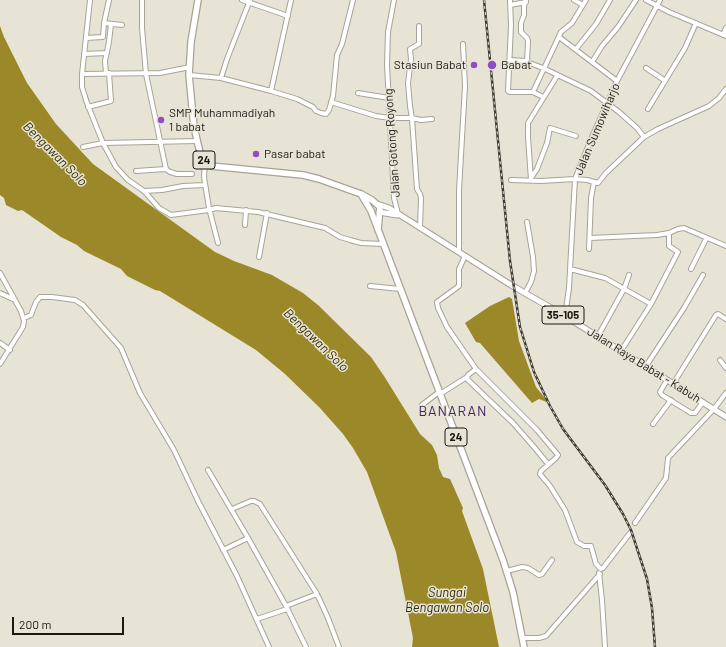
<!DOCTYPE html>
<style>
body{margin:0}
#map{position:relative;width:726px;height:647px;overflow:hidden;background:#e7e4d5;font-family:Barlow,sans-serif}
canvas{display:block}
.scale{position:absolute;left:12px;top:617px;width:112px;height:18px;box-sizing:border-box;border:2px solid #1a1914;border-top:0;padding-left:5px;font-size:12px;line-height:14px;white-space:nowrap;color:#1a1914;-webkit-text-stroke:3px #e7e4d5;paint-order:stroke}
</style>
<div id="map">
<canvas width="726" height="647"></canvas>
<div class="scale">200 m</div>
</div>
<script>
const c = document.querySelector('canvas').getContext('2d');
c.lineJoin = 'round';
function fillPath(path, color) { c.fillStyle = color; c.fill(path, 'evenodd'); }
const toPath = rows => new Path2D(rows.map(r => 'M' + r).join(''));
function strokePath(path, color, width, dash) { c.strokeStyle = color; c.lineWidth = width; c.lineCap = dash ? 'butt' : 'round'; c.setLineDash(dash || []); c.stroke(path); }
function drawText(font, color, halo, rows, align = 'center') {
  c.font = font + ' Barlow,sans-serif'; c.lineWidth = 3; c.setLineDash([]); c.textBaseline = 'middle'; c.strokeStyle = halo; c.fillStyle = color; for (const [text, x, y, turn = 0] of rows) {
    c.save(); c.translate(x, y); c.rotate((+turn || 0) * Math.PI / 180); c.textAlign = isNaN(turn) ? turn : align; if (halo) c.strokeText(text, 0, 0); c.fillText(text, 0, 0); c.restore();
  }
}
const water = toPath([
 [0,26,4,37,27,83,56,124,93,164,215,252,234,261,272,275,303,293,318,305,371,357,384,376,420,434,432,445,437,455,439,468,443,477,450,479,463,508,462,511,483,569,499,647,412,647,413,638,396,552,367,472,353,448,343,434,320,408,285,374,256,350,160,291,155,290,127,276,121,269,84,251,77,245,61,237,22,210,18,211,6,205,4,198,0,195],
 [509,297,512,299,519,341,536,387,549,403,539,399,532,403,480,343,476,342,465,323,490,306]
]);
const minor = toPath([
 [90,0,82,74,82,87,87,103,103,143,116,167,128,180,144,191,162,190,183,186,205,185],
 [142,0,142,28,146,74,166,169,170,172,177,174,192,174],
 [242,0,288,16],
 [394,0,388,32,387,65,394,198,398,214],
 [510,0,511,25,508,91,510,92,533,92,543,97],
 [526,0,524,6,524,15,521,23,521,32,527,38,528,41,527,62,543,68,591,91,619,112,637,128,644,137],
 [574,0,583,5],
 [646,0,669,12,726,36],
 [510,5,526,2],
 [104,23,122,25],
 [419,26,419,44,410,49,411,59,408,83,410,106,412,119,417,189,420,194,421,198,420,228],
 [723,35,726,28],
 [559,37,617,81],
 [86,38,103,37,104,23,109,0],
 [576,49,596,24,610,0],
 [84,54,107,53],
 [509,60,526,61],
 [592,62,602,46,618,27,636,0],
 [646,68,664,80],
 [106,73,105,61,109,42,111,24],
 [82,74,160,73,190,67],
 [189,75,221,78,271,91,297,99,313,107,316,111,321,113,326,114,329,110,333,96,337,55,342,44,353,0],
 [221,78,227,59,250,0],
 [271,91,291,0],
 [533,92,561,32,572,23,586,0],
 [358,93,389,98],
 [331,102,376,116,390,118,412,118,421,120,432,119],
 [88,107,111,101,109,73],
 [648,109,685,48,696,23],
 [83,147,103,143,197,141],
 [205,161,204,177,209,208,218,243],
 [136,171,166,169],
 [531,178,537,169,547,143,550,128,576,136],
 [511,180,541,181,575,179,587,180,598,183,606,173,644,137,658,129,709,106,719,98,726,89],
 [531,180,528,137,528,123,557,76],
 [144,191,159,208,171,215,209,210,216,208,258,212,325,228,340,237,350,240,361,243,383,244],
 [245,225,246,210],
 [590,238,657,235,669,233,678,229,684,228,726,246],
 [589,249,591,198,594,182],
 [459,252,459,190,465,86,463,44],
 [465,256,459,269,459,286,437,302,438,308,447,327,476,369,468,375,467,379,513,423,534,447,548,464],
 [259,257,267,213],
 [570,269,605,278,651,304],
 [691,269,706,239],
 [0,273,21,311,24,321,23,327,0,364],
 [370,286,400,289],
 [0,293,15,300],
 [525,293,531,282,534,271,533,257,527,222],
 [565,316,569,288,575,179,592,137,617,81,660,0],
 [24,318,31,315,36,302,40,297,52,297,75,300,83,305,121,348,140,393,174,450,198,501,237,576,269,647],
 [598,336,624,289,629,275],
 [0,343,10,350],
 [621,351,651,304,678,252,669,246,669,233],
 [720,360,726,368],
 [646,366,684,308,703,275],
 [476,369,537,430,558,455,556,458,541,471,540,474,550,486,565,510,577,542,584,546,591,546,596,564,601,569,603,568,630,533],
 [667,380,660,392,662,395,691,413,695,413,703,402],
 [673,384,716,315,718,314,726,319],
 [440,394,467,377],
 [422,405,439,392],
 [653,424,671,400],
 [208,470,248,538,286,606,306,647],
 [232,509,251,501,254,501,260,504,317,594,328,618,339,647],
 [635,523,666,478,668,458,714,409,726,393],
 [223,550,248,538],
 [507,571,522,567,528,568,539,575,542,574,552,560],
 [599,573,602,600,605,647],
 [286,606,317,594],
 [257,619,287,609],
 [522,638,539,638,546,636,600,574]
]);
const major = toPath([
 [377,204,389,208,511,285,565,316,726,417],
 [379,212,397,215]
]);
const highway = toPath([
 [198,0,191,42,189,75,194,127,201,157,211,166,303,175,319,179,361,194,372,200,380,207,378,230],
 [361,194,371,211,503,560,513,592,524,647]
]);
const rail = toPath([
 [484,0,510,261,520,327,534,372,550,406,563,429,605,485,623,514,631,530,647,579,652,608,655,647]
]);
const markers = [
 [474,65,4,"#904ec2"],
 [492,65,5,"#904ec2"],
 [161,120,4,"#904ec2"],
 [256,154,4,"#904ec2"]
];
const shields = [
 [204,160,22],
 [563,315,42],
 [456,437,22]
];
const shieldNames = [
 ["24",204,160],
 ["35-105",563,315],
 ["24",456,437]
];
const poiNames = [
 ["Stasiun Babat",466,65,"right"],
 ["Babat",501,65],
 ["SMP Muhammadiyah",169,113],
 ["1 babat",169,127],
 ["Pasar babat",264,154]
];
const streetNames = [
 ["Jalan Sumowiharjo",597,129,-67],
 ["Jalan Gotong Royong",392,143,-94],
 ["Jalan Raya Babat - Kabuh",644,365,32]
];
const waterNames = [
 ["Bengawan Solo",55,154,45],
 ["Bengawan Solo",316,340,44],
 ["Sungai",447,593],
 ["Bengawan Solo",447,608]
];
const quarterNames = [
 ["BANARAN",453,411]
];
fillPath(water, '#9b8829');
strokePath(minor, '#a7a496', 6);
strokePath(major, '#a7a496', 7);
strokePath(highway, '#a7a496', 8);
strokePath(minor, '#fff', 4);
strokePath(major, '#fff', 5);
strokePath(highway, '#fff', 5.5);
strokePath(rail, '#3d3c35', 2.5);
strokePath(rail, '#e7e4d5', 1, [3]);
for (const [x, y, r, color] of markers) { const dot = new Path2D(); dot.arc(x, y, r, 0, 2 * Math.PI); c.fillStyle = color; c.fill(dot); strokePath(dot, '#e7e4d5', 1.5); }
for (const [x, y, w] of shields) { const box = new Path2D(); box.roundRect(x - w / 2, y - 9, w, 18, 3); c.fillStyle = '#e7e4d5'; c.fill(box); strokePath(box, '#1a1914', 1); }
drawText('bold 11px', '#1a1914', null, shieldNames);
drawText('12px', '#1a1914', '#e7e4d5', poiNames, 'left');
drawText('12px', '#1a1914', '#e7e4d5', streetNames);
drawText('italic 13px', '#332b02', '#e7e4d5', waterNames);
c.letterSpacing = '1px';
drawText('14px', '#44245d', '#e7e4d5', quarterNames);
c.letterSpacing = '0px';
</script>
